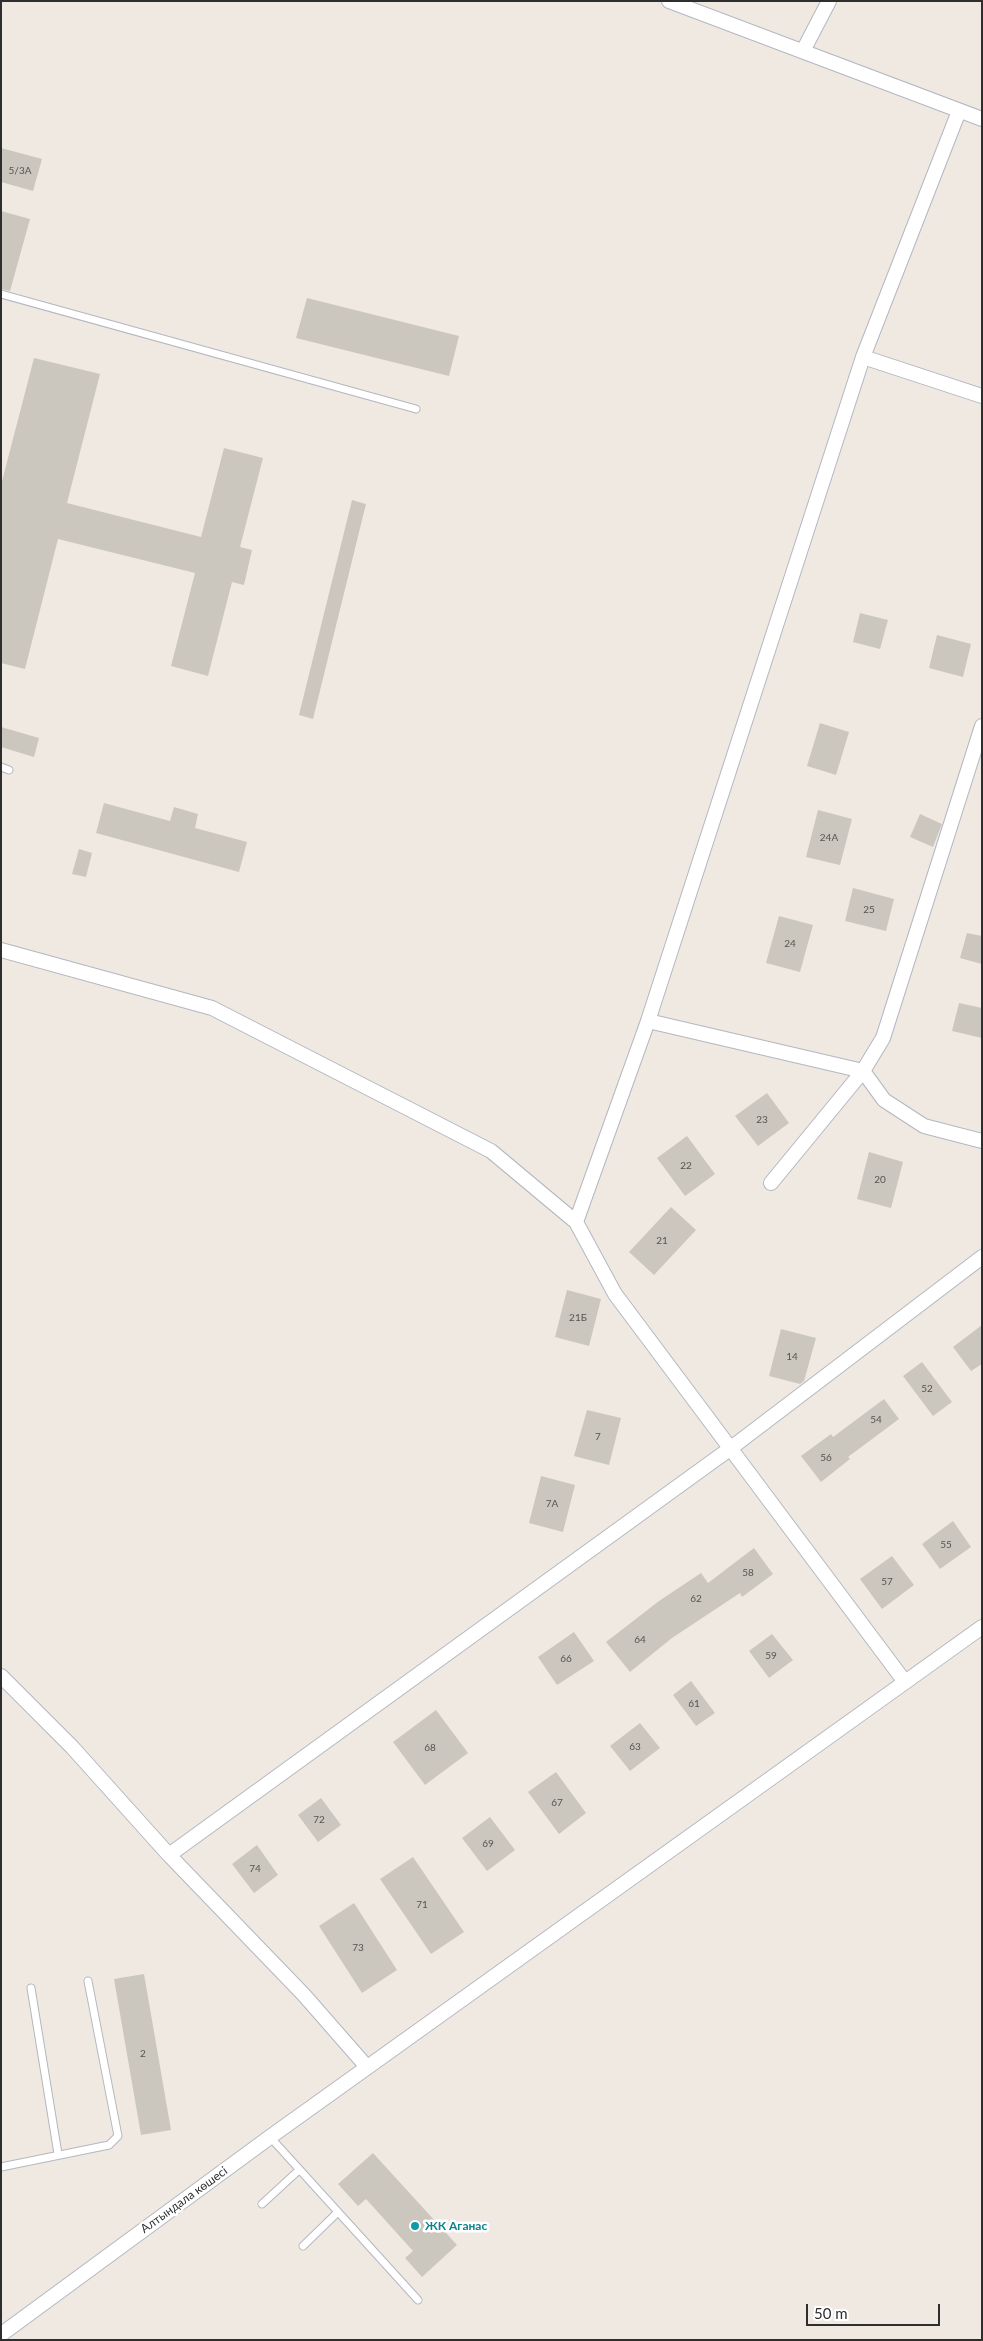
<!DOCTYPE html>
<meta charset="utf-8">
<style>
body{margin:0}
#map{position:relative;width:983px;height:2341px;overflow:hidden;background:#efe9e1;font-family:Lato,sans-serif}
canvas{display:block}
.frame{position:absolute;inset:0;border:2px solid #2e2e2e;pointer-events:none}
.scale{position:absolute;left:806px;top:2304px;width:134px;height:22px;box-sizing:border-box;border:2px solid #2e2e2e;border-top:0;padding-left:6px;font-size:15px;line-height:18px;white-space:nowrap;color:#2e2e2e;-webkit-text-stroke:4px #fff;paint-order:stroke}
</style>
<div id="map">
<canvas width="983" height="2341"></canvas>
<div class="frame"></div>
<div class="scale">50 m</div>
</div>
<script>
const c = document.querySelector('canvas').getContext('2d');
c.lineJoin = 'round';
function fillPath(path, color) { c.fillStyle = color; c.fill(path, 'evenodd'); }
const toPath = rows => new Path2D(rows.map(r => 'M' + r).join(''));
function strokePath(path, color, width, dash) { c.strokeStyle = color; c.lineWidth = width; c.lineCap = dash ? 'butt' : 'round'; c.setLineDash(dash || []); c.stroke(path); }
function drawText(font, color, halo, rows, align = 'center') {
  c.font = font + ' Lato,sans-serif'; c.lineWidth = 5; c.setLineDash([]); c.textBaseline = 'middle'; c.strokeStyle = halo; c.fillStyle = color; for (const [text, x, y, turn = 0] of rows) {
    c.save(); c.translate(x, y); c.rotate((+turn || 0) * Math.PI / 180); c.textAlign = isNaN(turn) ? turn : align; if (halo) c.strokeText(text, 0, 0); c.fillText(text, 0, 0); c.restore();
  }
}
const building = toPath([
 [1,148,42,159,33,191,1,182],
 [1,211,30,219,10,291,1,289],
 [307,298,459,336,449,376,296,338],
 [34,358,100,374,67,503,201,537,224,448,263,458,240,547,252,550,244,585,232,582,208,676,171,666,195,573,58,539,25,669,1,663,1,485],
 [352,500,366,504,313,719,299,715],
 [860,613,888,620,880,649,853,642],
 [937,635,971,644,963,677,929,668],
 [820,723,849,732,836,775,807,766],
 [1,727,39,738,34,757,1,747],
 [104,803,170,821,174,807,198,814,195,828,247,842,239,872,96,833],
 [818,810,852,819,840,865,806,857],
 [920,814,942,824,933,847,910,837],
 [79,849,92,853,86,877,72,874],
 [853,888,894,899,886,931,845,921],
 [779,916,813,925,800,972,766,963],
 [967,933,982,936,982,964,960,958],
 [959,1003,982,1008,982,1038,952,1031],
 [767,1093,789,1123,758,1146,735,1116],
 [687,1136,715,1174,685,1196,657,1158],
 [869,1152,903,1162,891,1208,857,1199],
 [671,1207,696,1230,654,1275,629,1252],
 [567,1290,601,1299,589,1346,555,1337],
 [982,1325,982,1364,971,1371,953,1347],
 [781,1329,816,1338,804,1381,800,1384,769,1376],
 [922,1362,952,1402,933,1416,903,1376],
 [884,1399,899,1419,848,1457,850,1459,821,1482,801,1456,831,1434,833,1437],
 [587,1410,621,1418,609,1465,574,1456],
 [541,1476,575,1485,563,1532,529,1523],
 [953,1521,971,1547,940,1569,922,1544],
 [754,1548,773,1574,742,1597,740,1593,672,1638,630,1672,606,1642,659,1601,701,1573,708,1583],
 [892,1556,914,1585,882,1609,860,1579],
 [574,1632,594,1661,557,1685,538,1657],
 [772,1634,793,1660,769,1678,749,1651],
 [691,1681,715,1713,696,1726,673,1695],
 [436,1710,468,1753,425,1785,393,1742],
 [640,1723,660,1748,630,1771,610,1746],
 [556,1772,586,1813,559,1834,528,1792],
 [321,1798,341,1825,318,1842,298,1815],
 [490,1817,515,1850,487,1871,462,1838],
 [257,1845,278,1875,254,1893,232,1864],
 [413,1857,464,1932,431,1954,380,1879],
 [354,1903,397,1970,362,1993,319,1926],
 [144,1974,171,2130,141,2135,114,1979],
 [373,2153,457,2245,422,2277,405,2258,413,2251,366,2199,358,2206,338,2184]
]);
const service = toPath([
 [1,294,416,409],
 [1,767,9,770],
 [31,1988,58,2154],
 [270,2137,418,2300],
 [1,2167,109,2145,118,2136,88,1981],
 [262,2204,299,2170],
 [303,2246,338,2212]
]);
const minor = toPath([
 [669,1,982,119],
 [803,51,829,1],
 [863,357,982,396],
 [1,950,212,1008,491,1151,576,1222,615,1294,905,1682],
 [648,1021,863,1071,884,1100,924,1126,982,1141],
 [771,1183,863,1071,883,1038,982,726],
 [576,1222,648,1021,863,357,959,111],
 [1,1676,72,1747,169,1855,304,1995,367,2067],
 [169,1855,731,1448,982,1257],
 [1,2332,3,2333,270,2137,982,1627]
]);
const markers = [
 [415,2226,5,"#0f9aa8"]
];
const numberNames = [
 ["5/3А",20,171],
 ["24А",829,838],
 ["25",869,910],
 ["24",790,944],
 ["23",762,1120],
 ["22",686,1166],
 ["20",880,1180],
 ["21",662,1241],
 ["21Б",578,1318],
 ["14",792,1357],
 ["52",927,1389],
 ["54",876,1420],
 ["7",598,1437],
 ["56",826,1458],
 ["7А",552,1504],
 ["55",946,1545],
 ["58",748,1573],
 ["57",887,1582],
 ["62",696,1599],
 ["64",640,1640],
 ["59",771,1656],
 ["66",566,1659],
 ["61",694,1704],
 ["63",635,1747],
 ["68",430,1748],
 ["67",557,1803],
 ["72",319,1820],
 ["69",488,1844],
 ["74",255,1869],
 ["71",422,1905],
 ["73",358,1948],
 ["2",143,2054]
];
const streetNames = [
 ["Алтындала көшесі",184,2200,-36]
];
const cultureNames = [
 ["ЖК Аганас",425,2226]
];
fillPath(building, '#cbc7bf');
strokePath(service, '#b4b7c1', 9);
strokePath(minor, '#b4b7c1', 16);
strokePath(service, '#fff', 7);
strokePath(minor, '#fff', 14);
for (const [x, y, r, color] of markers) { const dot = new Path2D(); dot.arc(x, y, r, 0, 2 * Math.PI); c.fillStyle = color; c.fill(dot); strokePath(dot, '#fff', 2); }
drawText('10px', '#555452', null, numberNames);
drawText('12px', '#2e2e2e', '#fff', streetNames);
drawText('bold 12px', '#0d838f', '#fff', cultureNames, 'left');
</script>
